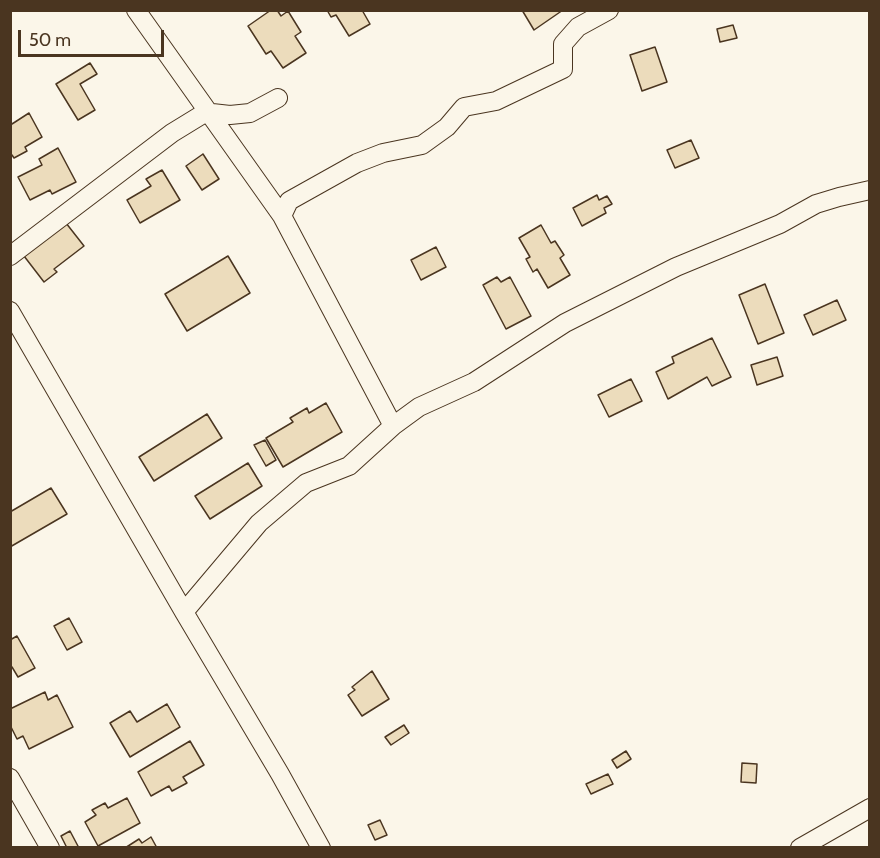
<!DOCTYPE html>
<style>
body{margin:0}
#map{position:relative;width:880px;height:858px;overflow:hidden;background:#fbf6e9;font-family:Cabin,sans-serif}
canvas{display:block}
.frame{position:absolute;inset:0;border:12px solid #4a3520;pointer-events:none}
.scale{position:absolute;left:18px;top:30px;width:146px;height:27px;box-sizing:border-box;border:3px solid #4a3520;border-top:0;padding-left:8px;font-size:18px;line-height:21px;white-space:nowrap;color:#4a3520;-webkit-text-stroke:4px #fbf6e9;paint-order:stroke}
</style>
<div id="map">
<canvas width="880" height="858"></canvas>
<div class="frame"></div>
<div class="scale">50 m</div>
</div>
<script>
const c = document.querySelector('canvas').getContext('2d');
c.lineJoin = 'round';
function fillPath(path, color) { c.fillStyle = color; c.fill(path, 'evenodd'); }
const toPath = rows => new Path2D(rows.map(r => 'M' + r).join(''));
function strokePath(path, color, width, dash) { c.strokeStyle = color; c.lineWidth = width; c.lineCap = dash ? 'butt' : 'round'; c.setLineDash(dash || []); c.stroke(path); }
const building = toPath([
 [271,10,277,10,281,16,288,11,301,32,295,36,306,53,283,68,271,51,266,54,248,26,271,10],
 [327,10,362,10,370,24,349,36,336,15,331,17,327,10],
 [522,10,563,10,534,30,522,10],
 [733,25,737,38,720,42,717,29,733,25],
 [655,47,667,82,642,91,630,55,655,47],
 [90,63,97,74,80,84,95,110,78,120,56,84,90,63],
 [29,113,42,137,25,147,27,151,14,158,12,155,10,156,10,121,12,124,29,113],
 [691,140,699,158,675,168,667,150,691,140],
 [58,148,76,182,52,194,50,190,30,200,18,177,42,165,39,159,58,148],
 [203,154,219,179,202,190,186,166,203,154],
 [162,170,180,200,140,223,127,200,151,186,146,179,162,170],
 [597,195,599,200,607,196,612,204,604,208,606,213,582,226,573,208,597,195],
 [66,223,84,246,54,269,57,272,44,282,24,256,66,223],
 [541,225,551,243,555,241,564,255,560,258,570,275,548,288,537,269,533,272,526,259,530,257,519,238,541,225],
 [436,247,446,267,421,280,411,260,436,247],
 [228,256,250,293,187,331,165,294,228,256],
 [497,277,501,282,510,277,531,316,506,329,483,285,497,277],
 [765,284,784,333,758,344,739,295,765,284],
 [837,300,846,320,813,335,804,315,837,300],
 [712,338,731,377,712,386,707,377,668,399,656,372,674,363,672,357,712,338],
 [777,357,783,376,757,385,751,365,777,357],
 [631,379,642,401,609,417,598,395,631,379],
 [326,403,342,432,283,467,266,438,293,422,290,418,307,408,309,413,326,403],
 [207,414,222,438,154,481,139,457,207,414],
 [265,440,276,460,266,466,254,445,265,440],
 [248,463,262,486,210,519,195,496,248,463],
 [51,488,67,514,10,547,10,512,51,488],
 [69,618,82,642,67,650,54,626,69,618],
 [17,636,35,668,18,677,12,667,10,668,10,640,17,636],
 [372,671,389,699,362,716,348,695,355,690,352,687,372,671],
 [45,692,48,700,57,695,73,727,29,749,23,736,17,739,10,725,10,709,45,692],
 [167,704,180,727,130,757,110,723,130,711,137,722,167,704],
 [404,725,409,733,391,745,385,737,404,725],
 [190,741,204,765,183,777,187,783,172,791,169,786,151,796,138,772,190,741],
 [626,751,631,759,617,768,612,760,626,751],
 [742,763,757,764,756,783,741,782,742,763],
 [608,774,613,784,591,794,586,784,608,774],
 [127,798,140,823,98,846,85,822,96,815,92,810,105,803,108,808,127,798],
 [380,820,387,835,375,840,368,825,380,820],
 [70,831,79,848,67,848,61,836,70,831],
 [151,837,157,848,125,848,139,839,142,843,151,837]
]);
const street = toPath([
 [136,10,282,216,393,426],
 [282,216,289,201,357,163,383,153,422,145,447,127,464,107,496,101,563,69,563,44,578,27,609,10],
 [10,256,172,133,203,114,212,113,230,115,250,113,278,98],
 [10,311,184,612,280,774,321,848],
 [184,612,259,523,306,483,349,466,393,426,419,407,474,382,565,323,676,267,780,224,816,204,839,197,870,190],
 [10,778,50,848],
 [800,848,870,808]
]);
fillPath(building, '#ecdcbc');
strokePath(building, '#4a3520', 1.5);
strokePath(street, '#4a3520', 20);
strokePath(street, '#fbf6e9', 18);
</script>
